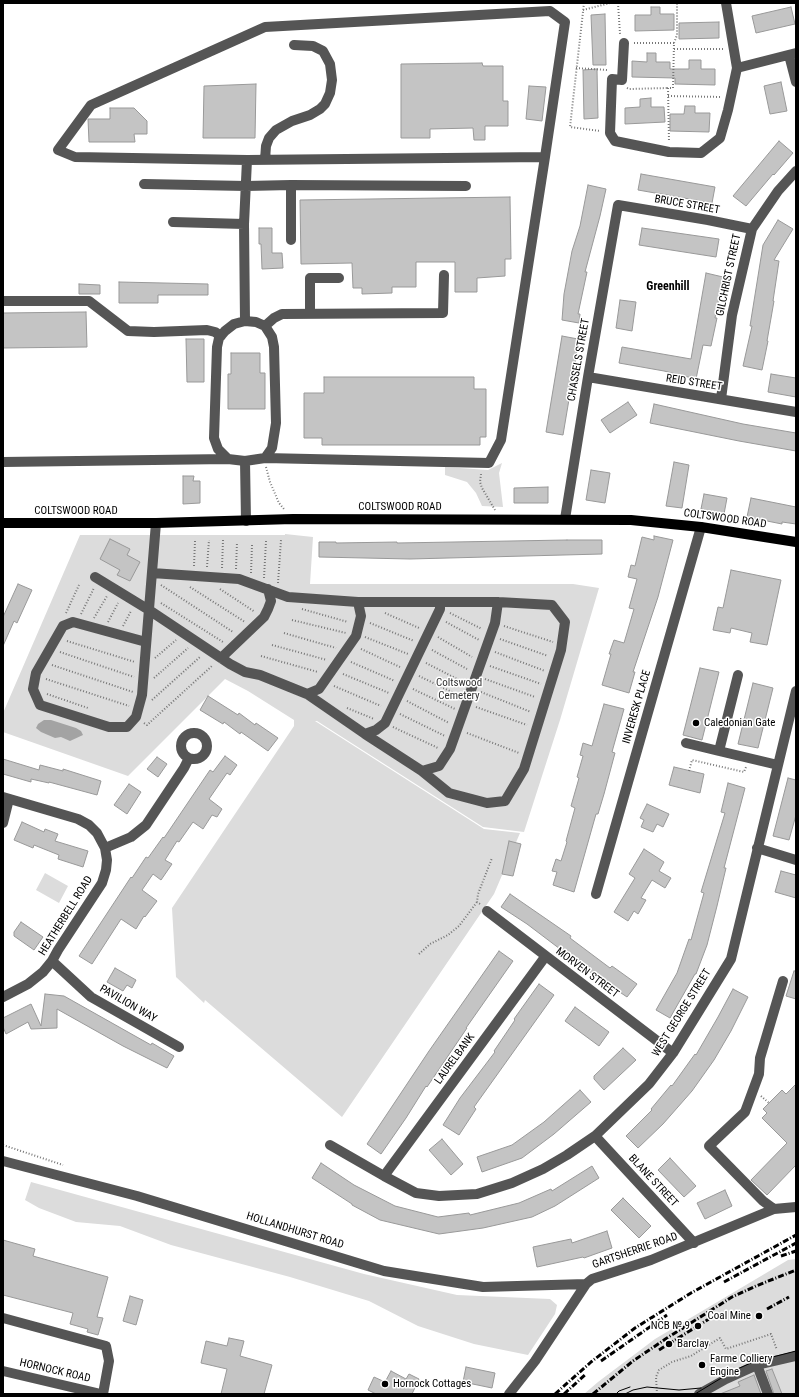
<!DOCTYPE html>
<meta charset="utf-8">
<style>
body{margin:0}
#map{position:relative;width:799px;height:1397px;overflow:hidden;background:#fff;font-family:"Roboto Condensed",sans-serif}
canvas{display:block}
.frame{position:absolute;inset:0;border:4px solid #000;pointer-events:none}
</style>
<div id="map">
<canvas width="799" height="1397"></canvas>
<div class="frame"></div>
</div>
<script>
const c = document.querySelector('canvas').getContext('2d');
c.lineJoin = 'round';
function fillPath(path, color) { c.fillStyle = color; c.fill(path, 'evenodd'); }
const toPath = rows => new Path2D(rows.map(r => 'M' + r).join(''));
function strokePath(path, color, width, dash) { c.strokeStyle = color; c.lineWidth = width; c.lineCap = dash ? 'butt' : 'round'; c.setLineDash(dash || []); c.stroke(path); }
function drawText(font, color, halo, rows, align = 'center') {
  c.font = font + ' "Roboto Condensed",sans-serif'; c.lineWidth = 3; c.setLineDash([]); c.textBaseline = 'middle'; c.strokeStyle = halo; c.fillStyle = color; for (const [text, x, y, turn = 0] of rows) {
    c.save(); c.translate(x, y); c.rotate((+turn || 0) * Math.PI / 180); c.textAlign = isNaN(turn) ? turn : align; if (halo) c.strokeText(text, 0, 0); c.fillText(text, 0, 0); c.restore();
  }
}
const green = toPath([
 [502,463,499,473,503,507,482,506,476,493,467,482,445,475,445,467,488,470],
 [285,534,313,537,310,584,573,584,599,588,560,720,524,832,483,827,317,721,315,721,484,829,520,833,494,894,342,1117,205,1000,204,1003,176,977,172,908,294,726,294,720,248,691,225,679,128,776,3,732,3,713,80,535,285,535],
 [45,873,68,886,59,903,36,890],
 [31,1182,364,1274,457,1295,550,1299,557,1305,555,1314,528,1355,474,1344,418,1326,369,1301,290,1277,171,1245,120,1226,76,1222,39,1208,25,1200],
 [796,1259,796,1394,584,1394,598,1382,655,1339,788,1260]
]);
const water = toPath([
 [44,720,51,720,76,728,81,731,83,735,70,741,61,737,55,738,41,732,36,728,38,724]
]);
const building = toPath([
 [651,7,660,7,660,14,674,14,674,30,635,31,635,15,651,15,651,7],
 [791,7,795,24,756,33,752,16,791,7],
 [605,14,606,65,593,65,591,15,605,14],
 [719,22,719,38,679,39,679,23,719,22],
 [647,53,656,53,656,62,670,62,670,69,689,69,689,60,701,60,701,69,715,69,715,85,675,84,675,78,632,77,632,61,647,62,647,53],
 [482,63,483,66,503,66,503,101,508,101,508,126,485,126,485,140,474,140,473,128,430,129,430,138,401,138,401,64,482,63],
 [597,69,598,118,584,119,583,70,597,69],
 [781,82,787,111,770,114,764,86,781,82],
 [256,84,255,138,203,138,204,86,256,84],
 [529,86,546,87,542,121,526,119,529,86],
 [651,98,651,107,664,107,665,122,625,124,625,108,640,107,640,99,651,98],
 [685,106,695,106,695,113,710,113,709,132,670,131,670,114,684,114,685,106],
 [110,108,134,108,147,121,147,134,134,134,135,142,89,142,88,119,110,119,110,108],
 [779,141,793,153,774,175,773,174,746,206,733,196,779,141],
 [641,174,715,187,712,203,638,190,641,174],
 [588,185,606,189,600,216,585,272,587,272,578,314,580,314,579,323,562,320,564,294,572,251,580,226,588,185],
 [510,197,511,259,505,259,505,276,477,278,477,292,455,292,455,262,416,262,416,287,392,287,392,293,362,294,362,288,353,288,352,263,301,264,300,200,510,197],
 [778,220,793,229,774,260,779,261,773,301,774,301,767,341,768,341,762,370,743,366,752,326,750,326,763,245,778,220],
 [259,228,272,228,272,253,282,253,283,268,262,269,261,244,259,244,259,228],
 [642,228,719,239,716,257,639,245,642,228],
 [706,273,723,277,715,318,717,318,711,346,703,345,696,379,664,371,619,363,622,347,691,359,706,273],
 [119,282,208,284,208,295,158,295,158,303,119,303,119,282],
 [79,284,100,285,100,294,79,294,79,284],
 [620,300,636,302,632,331,616,328,620,300],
 [86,312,87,347,3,348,3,313,86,312],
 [562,336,578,339,576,358,563,435,546,432,562,336],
 [186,339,204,339,204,382,187,382,186,339],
 [231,353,260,353,260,373,265,373,265,409,228,409,228,374,231,374,231,353],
 [771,374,796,378,796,397,768,392,771,374],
 [324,377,474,377,474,389,486,389,486,437,480,437,480,445,322,445,322,438,304,438,304,393,324,393,324,377],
 [628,402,637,415,610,433,601,420,628,402],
 [654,404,743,424,796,433,796,451,739,441,650,423,654,404],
 [674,462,689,465,682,508,666,506,674,462],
 [591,470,610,473,605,503,586,500,591,470],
 [183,476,194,476,193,481,200,481,200,503,183,504,183,476],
 [548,487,548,503,514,503,514,488,548,487],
 [704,494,727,498,724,514,701,509,704,494],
 [751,498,796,507,796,524,782,522,782,524,747,517,751,498],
 [654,536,673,540,658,597,633,672,635,672,629,693,602,685,611,654,609,654,614,640,624,643,634,609,629,608,637,579,628,577,631,565,635,566,642,537,654,540,654,536],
 [110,539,130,549,127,555,140,562,130,581,117,575,120,570,100,559,110,539],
 [567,540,602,540,602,554,410,559,319,557,319,542,336,542,336,543,397,542,397,543,567,540],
 [731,570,781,580,767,645,750,642,752,633,731,628,730,633,713,630,718,607,723,608,731,570],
 [18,584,32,590,17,623,14,621,3,646,3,617,18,584],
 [700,668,719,672,702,740,683,735,700,668],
 [753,683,773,688,758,748,738,744,753,683],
 [208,696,238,715,239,713,255,725,256,723,278,738,268,751,241,732,240,734,224,722,223,724,200,710,208,696],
 [604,704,624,709,612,752,615,753,604,794,598,814,596,814,574,892,553,885,557,872,552,871,556,859,561,861,567,842,566,841,575,808,571,806,579,778,577,777,583,756,580,755,583,743,592,746,604,704],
 [225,756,237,765,230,775,227,773,209,799,222,809,217,817,212,815,203,829,193,822,179,842,177,841,165,860,172,864,161,880,153,874,142,890,157,901,145,917,144,916,136,929,121,919,92,964,79,956,131,877,132,878,146,857,148,858,163,837,164,838,210,770,213,772,225,756],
 [157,757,167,764,158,777,147,769,157,757],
 [3,759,39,770,40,765,63,771,63,769,101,781,97,795,49,782,49,783,31,779,31,782,3,774,3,759],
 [674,767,704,774,700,793,669,785,674,767],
 [788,778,796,780,796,815,789,840,773,836,788,778],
 [728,783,745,788,724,868,726,868,717,906,707,945,696,974,695,974,670,1018,656,1010,677,973,689,939,691,940,704,893,701,892,725,813,721,812,728,783],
 [129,784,141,792,127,814,114,805,129,784],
 [647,804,669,814,663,827,657,824,653,832,641,827,644,820,640,818,647,804],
 [22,822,44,832,45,829,58,834,55,841,88,851,83,867,58,859,59,855,34,845,33,848,14,840,22,822],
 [509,841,521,844,513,876,502,874,509,841],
 [644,849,664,862,659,871,671,878,665,888,652,880,641,898,646,900,638,914,634,911,628,921,614,912,635,878,629,874,644,849],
 [781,871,796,875,796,898,775,892,781,871],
 [510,894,571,936,570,938,610,968,612,966,637,984,627,997,593,974,527,924,501,907,510,894],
 [21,922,43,937,34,950,14,936,14,932,21,922],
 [499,951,513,961,466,1028,467,1028,427,1087,426,1086,406,1118,381,1154,367,1144,429,1051,499,951],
 [115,968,136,980,132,988,127,985,123,991,107,982,115,968],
 [794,971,796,971,796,999,786,996,794,971],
 [539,984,554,995,474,1107,476,1109,459,1135,443,1125,460,1098,495,1052,494,1051,515,1020,514,1019,539,984],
 [733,989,748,997,731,1031,714,1060,692,1091,663,1124,638,1148,626,1136,652,1110,651,1109,671,1085,672,1086,695,1054,696,1055,718,1017,733,989],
 [45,994,64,996,151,1045,152,1043,174,1056,167,1068,123,1046,57,1009,57,1028,31,1029,28,1022,6,1034,3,1027,3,1018,31,1004,41,1026,45,994],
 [575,1007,609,1032,599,1046,565,1021,575,1007],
 [623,1048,636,1060,604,1090,594,1079,594,1076,623,1048],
 [796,1084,796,1165,767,1195,751,1180,787,1143,762,1118,767,1113,763,1109,782,1090,786,1094,796,1084],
 [580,1090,591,1102,554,1134,522,1158,482,1172,477,1157,512,1145,544,1122,580,1090],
 [442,1139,463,1164,451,1175,429,1150,442,1139],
 [670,1158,696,1186,684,1197,658,1170,670,1158],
 [321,1163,354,1185,395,1206,438,1217,469,1213,470,1215,519,1203,551,1189,552,1191,592,1166,599,1178,555,1206,532,1217,483,1228,439,1234,380,1220,352,1205,352,1204,312,1178,321,1163],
 [725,1190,732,1206,705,1219,697,1203,725,1190],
 [623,1198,651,1226,639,1238,611,1210,623,1198],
 [607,1231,612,1248,584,1258,583,1257,537,1267,533,1247,571,1239,572,1243,607,1231],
 [3,1240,35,1249,33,1256,108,1277,97,1317,103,1318,98,1335,87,1332,88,1329,70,1324,73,1313,3,1295,3,1240],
 [130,1296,143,1300,136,1325,123,1321,130,1296],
 [229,1338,244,1341,240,1356,272,1365,264,1394,221,1394,227,1369,201,1363,206,1341,227,1346,229,1338],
 [466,1367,495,1373,492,1388,463,1382,466,1367],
 [772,1369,782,1394,774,1394,766,1371,772,1369],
 [391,1371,406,1379,409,1374,419,1379,412,1394,376,1394,368,1390,374,1377,385,1382,391,1371],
 [754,1375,761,1394,720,1394,740,1386,738,1382,754,1375]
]);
const path = toPath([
 [584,3,570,127,600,131],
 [618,3,620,34],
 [583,10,610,3],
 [634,43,674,43,673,88,668,88,669,142],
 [674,43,677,35,677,3],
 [674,49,723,49],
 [576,68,607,70],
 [627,88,629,89,668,88],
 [668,96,721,97],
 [266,467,270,482,279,503,284,509],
 [481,474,480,482,482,488,495,510],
 [194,566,195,541],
 [207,567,209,540],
 [222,568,223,540],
 [236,569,237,542],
 [251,573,252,545],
 [264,578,266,541],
 [278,583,281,540],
 [161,585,233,632],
 [190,587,245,622],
 [220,589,255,612],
 [161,603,223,642],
 [302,609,348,622],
 [66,613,79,585],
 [385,613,419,628],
 [450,613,482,629],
 [81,614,94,588],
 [94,618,107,596],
 [292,620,346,633],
 [108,622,118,603],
 [446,622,479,640],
 [370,623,414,641],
 [123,626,131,611],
 [504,626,553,642],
 [284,633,336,648],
 [365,637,408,654],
 [438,637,472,657],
 [500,639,548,656],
 [67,641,135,662],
 [272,645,327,660],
 [361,649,400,667],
 [432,650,467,669],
 [60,652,134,677],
 [495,652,545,671],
 [261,656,318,672],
 [155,658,176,640],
 [351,662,395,681],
 [426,663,463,682],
 [52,665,133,692],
 [490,666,541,684],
 [343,674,389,693],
 [419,676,458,695],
 [154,678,188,648],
 [46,679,129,706],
 [485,679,535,697],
 [334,686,381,706],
 [413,689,455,709],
 [481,692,531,712],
 [47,694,88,708],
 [152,700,201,656],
 [407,701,449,723],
 [476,707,527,725],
 [347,708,374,719],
 [400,714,445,736],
 [144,723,147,725,213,665],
 [393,727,438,748],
 [467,733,519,753],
 [689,771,692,760,744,772,746,767],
 [480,904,477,902,478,894,492,858],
 [419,954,430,944,448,935,459,926,477,902],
 [761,1096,769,1103],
 [3,1145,63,1165],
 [657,1394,656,1377,659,1370,672,1362,691,1356,720,1338,726,1349,771,1334,777,1350]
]);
const minor = toPath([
 [624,43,622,80,612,79,610,133,615,141,669,152,701,153,720,138,728,110,737,68,726,3],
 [789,55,796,82],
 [737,68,796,53],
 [247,160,244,224,245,321,234,324,225,331,219,338,217,347,214,438,218,449,228,459,245,461,265,458,489,463,501,440,545,157,565,22,550,11,265,27,91,105,58,150,75,157,247,160,545,157],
 [265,160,266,146,269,138,276,130,292,121,310,115,320,109,325,104,330,93,332,80,330,64,323,51,313,46,294,45],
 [144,184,246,186,291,185,466,186],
 [291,185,291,240],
 [173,222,244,224],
 [3,301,89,301,128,331,154,332,207,330,215,332,221,336],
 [310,314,310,278,339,278],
 [245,321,256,322,265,326,272,337,274,347,276,423,272,448,265,458],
 [265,326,274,318,282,314,443,313,444,275],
 [588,377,796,412],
 [721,399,732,315,752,229,778,191,796,171],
 [245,461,246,521],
 [3,462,228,459],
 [565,519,588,377,618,205,708,220,752,229],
 [95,577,149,610,230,664,245,672,260,675,307,694,319,689,356,636,361,616,358,602,288,597,239,579,152,573],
 [146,642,73,622,63,626,36,673,33,689,40,705,109,727,127,727,136,717,142,695,156,523],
 [221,658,264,617,268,609,271,601,268,589],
 [738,675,719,751,778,765],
 [307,694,365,734,422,771,439,766,450,749,495,623,498,602,358,602],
 '181 746a13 13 0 1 1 26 0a13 13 0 1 1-26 0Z',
 [365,734,376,730,385,723,440,609,440,602],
 [686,743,719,751],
 [422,771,449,793,487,803,505,801,524,769,561,650,565,622,552,605,498,602],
 [3,797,78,819,89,825,97,833,105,848,107,860,106,870,102,883,58,950,52,961,43,972,28,984,3,997],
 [3,823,9,799],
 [105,848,131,837,146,825,184,768,189,758],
 [757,848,796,860],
 [596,894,701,527],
 [487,911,673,1053],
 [52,961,91,997,179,1047],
 [595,1136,694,1243],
 [330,1145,384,1176,416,1193,439,1196,477,1194,512,1183,543,1169,567,1155,595,1136,649,1084,673,1053,731,959,796,691],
 [3,1161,137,1196,384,1271,483,1287,586,1284],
 [384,1176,545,957],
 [774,1209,763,1201,709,1146,745,1112,759,1074,760,1058,783,981],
 [3,1318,106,1346,109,1361,103,1394],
 [757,1365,768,1394],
 [3,1371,101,1394],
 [509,1394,535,1361,586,1284,592,1279,651,1260,774,1209,796,1207],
 [699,1394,726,1379,757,1365,796,1356]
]);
const major = toPath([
 [3,523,156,523,293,519,631,520,701,527,796,542]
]);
const tram = toPath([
 [616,1394,619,1391,630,1387],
 [625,1394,633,1390,647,1387,679,1390,701,1388],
 [695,1394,733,1371,753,1362,796,1351]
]);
const rail = toPath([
 [781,1256,796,1251],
 [724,1282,796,1243],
 [767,1309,789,1297],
 [659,1350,712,1317],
 [601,1361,667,1315],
 [555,1394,591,1362,635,1328,691,1293,796,1235],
 [564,1394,586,1374],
 [593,1394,633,1361,667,1338,732,1297,756,1286,796,1270]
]);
const markers = [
 [696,723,4,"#000"],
 [759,1316,4,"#000"],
 [698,1326,4,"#000"],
 [669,1344,4,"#000"],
 [702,1365,4,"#000"],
 [385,1384,4,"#000"]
];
const streetNames = [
 ["BRUCE STREET",687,205,10],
 ["GILCHRIST STREET",729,275,-78],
 ["CHASSELS STREET",579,360,-80],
 ["REID STREET",694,383,9],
 ["COLTSWOOD ROAD",400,507],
 ["COLTSWOOD ROAD",76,511],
 ["COLTSWOOD ROAD",725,519,8],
 ["INVERESK PLACE",637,707,-74],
 ["HEATHERBELL ROAD",66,916,-58],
 ["MORVEN STREET",587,973,37],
 ["PAVILION WAY",128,1004,30],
 ["WEST GEORGE STREET",682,1013,-58],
 ["LAURELBANK",455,1059,-54],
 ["BLANE STREET",653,1181,47],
 ["HOLLANDHURST ROAD",295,1231,17],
 ["GARTSHERRIE ROAD",635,1251,-19],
 ["HORNOCK ROAD",55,1371,13]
];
const parkNames = [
 ["Coltswood",459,683],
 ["Cemetery",459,696]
];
const poiNames = [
 ["Caledonian Gate",704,723],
 ["Coal Mine",751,1316,"right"],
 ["NCB № 9",690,1326,"right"],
 ["Barclay",677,1344],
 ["Farme Colliery",710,1359],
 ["Engine",710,1372],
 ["Hornock Cottages",393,1384]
];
const neighbourhoodNames = [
 ["Greenhill",668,287]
];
fillPath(green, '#dcdcdc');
fillPath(water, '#a3a3a3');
fillPath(building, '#c4c4c4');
strokePath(building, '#999', 1);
strokePath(path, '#777', 2, [1, 2]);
strokePath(minor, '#555', 10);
strokePath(major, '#000', 10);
strokePath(tram, '#000', 1);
strokePath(rail, '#000', 3, [6, 2, 1, 2]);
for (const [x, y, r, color] of markers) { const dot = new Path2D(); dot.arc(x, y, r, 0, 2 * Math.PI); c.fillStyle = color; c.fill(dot); strokePath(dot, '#fff', 1.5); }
drawText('11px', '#000', '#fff', streetNames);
drawText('11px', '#333', '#fff', parkNames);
drawText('11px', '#000', '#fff', poiNames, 'left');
drawText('bold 12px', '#000', '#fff', neighbourhoodNames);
</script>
